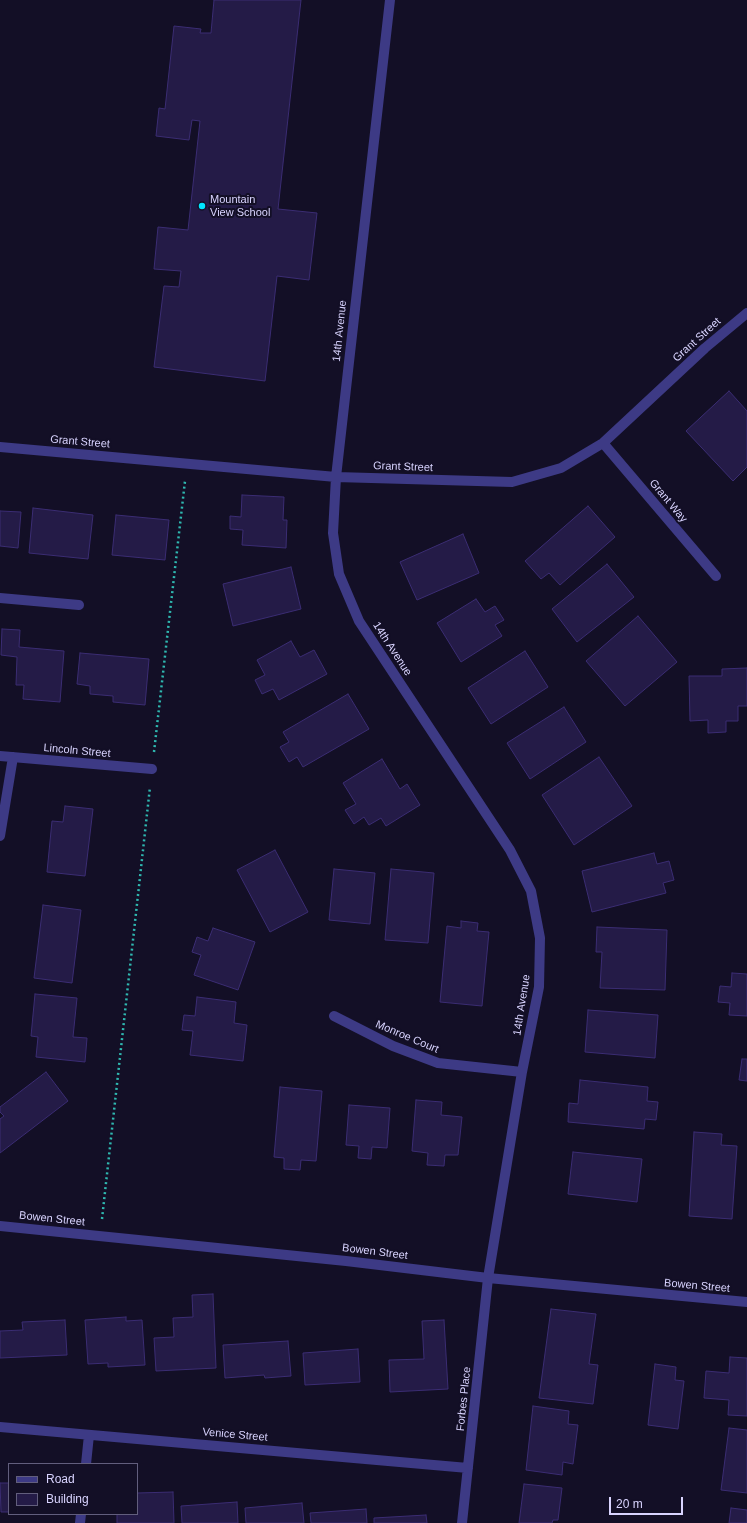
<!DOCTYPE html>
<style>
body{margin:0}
#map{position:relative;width:747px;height:1523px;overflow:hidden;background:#130f26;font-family:Arial,sans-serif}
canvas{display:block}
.legend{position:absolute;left:8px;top:1463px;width:130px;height:52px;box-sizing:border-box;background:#130f26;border:1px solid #625e7d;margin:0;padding:5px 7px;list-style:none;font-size:12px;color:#d9d4ff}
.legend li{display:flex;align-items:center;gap:8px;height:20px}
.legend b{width:20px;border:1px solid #625e7d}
.scale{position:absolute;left:609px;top:1497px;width:74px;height:18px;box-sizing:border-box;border:2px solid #d9d4ff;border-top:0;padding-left:5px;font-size:12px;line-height:14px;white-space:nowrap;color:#d9d4ff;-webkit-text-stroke:3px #130f26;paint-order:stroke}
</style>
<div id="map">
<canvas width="747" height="1523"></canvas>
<ul class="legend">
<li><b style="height:5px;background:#3d3a85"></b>Road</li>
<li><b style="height:11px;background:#241b47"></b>Building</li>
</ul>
<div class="scale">20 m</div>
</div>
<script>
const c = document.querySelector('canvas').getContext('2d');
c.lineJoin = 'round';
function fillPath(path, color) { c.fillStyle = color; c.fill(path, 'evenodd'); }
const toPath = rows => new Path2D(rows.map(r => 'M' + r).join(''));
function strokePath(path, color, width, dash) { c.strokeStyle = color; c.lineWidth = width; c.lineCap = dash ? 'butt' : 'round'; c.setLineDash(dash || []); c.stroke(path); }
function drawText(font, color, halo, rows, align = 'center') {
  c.font = font + ' Arial,sans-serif'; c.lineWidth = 4; c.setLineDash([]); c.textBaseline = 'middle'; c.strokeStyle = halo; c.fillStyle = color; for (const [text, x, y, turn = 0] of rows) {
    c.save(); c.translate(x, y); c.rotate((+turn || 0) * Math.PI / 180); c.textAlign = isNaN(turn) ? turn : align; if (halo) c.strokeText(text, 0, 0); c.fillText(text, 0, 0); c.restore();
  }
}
const building = toPath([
 [214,0,301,0,278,209,317,213,309,280,277,276,265,381,154,367,164,286,179,287,181,271,154,269,158,227,188,230,200,121,192,120,189,140,156,136,159,108,165,109,174,26,201,29,200,33,211,33,214,0],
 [729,391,747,411,747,467,733,481,686,431,729,391],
 [242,495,284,497,283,520,287,520,286,548,242,545,243,530,230,529,230,516,241,517,242,495],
 [588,506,615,537,560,585,549,573,541,579,525,561,588,506],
 [33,508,93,515,88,559,29,553,33,508],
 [0,511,21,512,18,548,0,546,0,511],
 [116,515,169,520,165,560,112,555,116,515],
 [463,534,479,573,417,600,400,562,463,534],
 [607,564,634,597,577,642,552,609,607,564],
 [291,567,301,609,233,626,223,584,291,567],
 [476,599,485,612,495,606,504,620,495,625,502,636,461,662,437,623,476,599],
 [638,616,677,662,625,706,586,661,638,616],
 [2,629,20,630,19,647,64,651,60,702,23,699,24,685,16,685,17,657,1,655,2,629],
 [291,641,300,657,314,650,327,674,279,700,273,689,262,694,255,680,265,675,257,660,291,641],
 [525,651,548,687,491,724,468,688,525,651],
 [80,653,149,659,145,705,113,702,113,696,90,694,90,686,77,684,80,653],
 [747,668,747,706,738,706,738,721,726,721,726,732,708,733,708,720,690,721,689,676,722,676,722,669,747,668],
 [348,694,369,729,303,767,297,757,289,762,280,747,289,742,283,732,348,694],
 [564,707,586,742,530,779,507,743,564,707],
 [599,757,632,806,574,845,542,795,599,757],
 [382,759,400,789,407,784,420,805,386,826,381,818,369,825,364,817,354,824,345,810,356,804,343,783,382,759],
 [65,806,93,809,85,876,47,872,52,821,63,822,65,806],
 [275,850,308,912,270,932,237,870,275,850],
 [654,853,657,864,669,861,674,880,663,883,666,893,592,912,582,871,654,853],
 [334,869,375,873,370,924,329,920,334,869],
 [391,869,434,873,428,943,385,940,391,869],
 [43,905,81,910,72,983,34,978,43,905],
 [461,921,478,923,477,931,489,932,482,1006,440,1002,447,926,461,928,461,921],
 [597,927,667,930,665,990,600,988,602,952,596,952,597,927],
 [213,928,255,942,238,990,194,975,201,955,192,952,197,937,208,941,213,928],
 [732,973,747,974,747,1016,729,1015,730,1003,718,1002,720,986,731,987,732,973],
 [35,994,77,998,73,1037,87,1038,85,1062,36,1057,38,1037,31,1036,35,994],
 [197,997,236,1002,234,1023,247,1025,243,1061,190,1055,193,1031,182,1030,184,1015,195,1016,197,997],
 [588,1010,658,1015,655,1058,585,1052,588,1010],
 [742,1059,747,1059,747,1081,739,1080,742,1059],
 [46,1072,68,1101,0,1153,0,1119,4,1116,0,1112,0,1107,46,1072],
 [580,1080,648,1087,647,1101,658,1102,656,1120,645,1119,644,1129,568,1122,569,1103,578,1104,580,1080],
 [280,1087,322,1091,316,1161,301,1160,300,1170,284,1169,284,1158,274,1157,280,1087],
 [416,1100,442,1102,441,1115,462,1117,458,1155,445,1155,444,1166,427,1165,428,1153,412,1151,416,1100],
 [349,1105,390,1108,387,1148,372,1147,371,1159,358,1158,359,1146,346,1145,349,1105],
 [694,1132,722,1134,721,1145,737,1146,732,1219,689,1216,694,1132],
 [573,1152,642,1159,637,1202,568,1194,573,1152],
 [213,1294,216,1368,156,1371,154,1338,174,1337,173,1318,193,1317,192,1295,213,1294],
 [551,1309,596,1314,589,1364,598,1365,593,1404,539,1398,551,1309],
 [126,1317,126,1321,142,1320,145,1365,108,1367,108,1363,88,1364,85,1320,126,1317],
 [65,1320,67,1355,0,1358,0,1331,23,1330,22,1322,65,1320],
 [444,1320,448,1389,390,1392,389,1360,424,1359,422,1321,444,1320],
 [288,1341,291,1376,265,1378,264,1375,225,1378,223,1345,288,1341],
 [358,1349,360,1382,305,1385,303,1353,358,1349],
 [730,1357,747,1358,747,1416,728,1415,729,1400,704,1398,706,1371,729,1373,730,1357],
 [655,1364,676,1367,675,1380,684,1381,678,1429,648,1425,655,1364],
 [533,1406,569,1411,568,1424,578,1425,573,1464,563,1462,562,1475,526,1470,533,1406],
 [729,1428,747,1430,747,1493,721,1490,729,1428],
 [0,1483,9,1483,9,1512,1,1512,0,1483],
 [524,1484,562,1488,558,1520,553,1520,552,1523,519,1523,524,1484],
 [173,1492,174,1523,117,1523,117,1514,137,1514,137,1493,173,1492],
 [237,1502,238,1523,182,1523,181,1506,237,1502],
 [302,1503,304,1523,246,1523,245,1508,302,1503],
 [731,1508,747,1510,747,1523,729,1523,731,1508],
 [366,1509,367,1523,311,1523,310,1513,366,1509],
 [426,1515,427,1523,374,1523,374,1518,426,1515]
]);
const path = toPath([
 [154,752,185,481],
 [102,1219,150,787]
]);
const minor = toPath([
 [390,0,336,477,333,533,339,574,359,621,510,850,531,891,540,938,539,987,522,1072,488,1278,462,1523],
 [603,443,716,576],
 [0,447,336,477,512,482,561,468,603,443,705,348,747,313],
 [0,598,79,605],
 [0,756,152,769],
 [0,836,13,757],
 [334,1016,393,1046,438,1063,522,1072],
 [0,1226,346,1261,488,1278,747,1302],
 [0,1427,468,1468],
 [86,1464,89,1435],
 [80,1523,81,1514]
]);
const markers = [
 [202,206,4,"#00e5ff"]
];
const poiNames = [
 ["Mountain",210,200],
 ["View School",210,213]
];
const streetNames = [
 ["14th Avenue",340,331,-84],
 ["Grant Street",697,340,-42],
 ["Grant Street",80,442,5],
 ["Grant Street",403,467,2],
 ["Grant Way",668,501,50],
 ["14th Avenue",392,649,57],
 ["Lincoln Street",77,751,5],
 ["14th Avenue",522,1005,-81],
 ["Monroe Court",407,1037,23],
 ["Bowen Street",52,1219,6],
 ["Bowen Street",375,1252,7],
 ["Bowen Street",697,1286,5],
 ["Forbes Place",464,1399,-84],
 ["Venice Street",235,1435,5]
];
fillPath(building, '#241b47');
strokePath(building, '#3b2d73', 1);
strokePath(path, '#2fb8b0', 2.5, [2, 3]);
strokePath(minor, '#3d3a85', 10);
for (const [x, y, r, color] of markers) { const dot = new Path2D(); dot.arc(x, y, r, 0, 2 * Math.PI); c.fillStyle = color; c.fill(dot); strokePath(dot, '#130f26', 1.5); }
drawText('11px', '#d9d4ff', '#130f26', poiNames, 'left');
drawText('11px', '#d9d4ff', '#130f26', streetNames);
</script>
